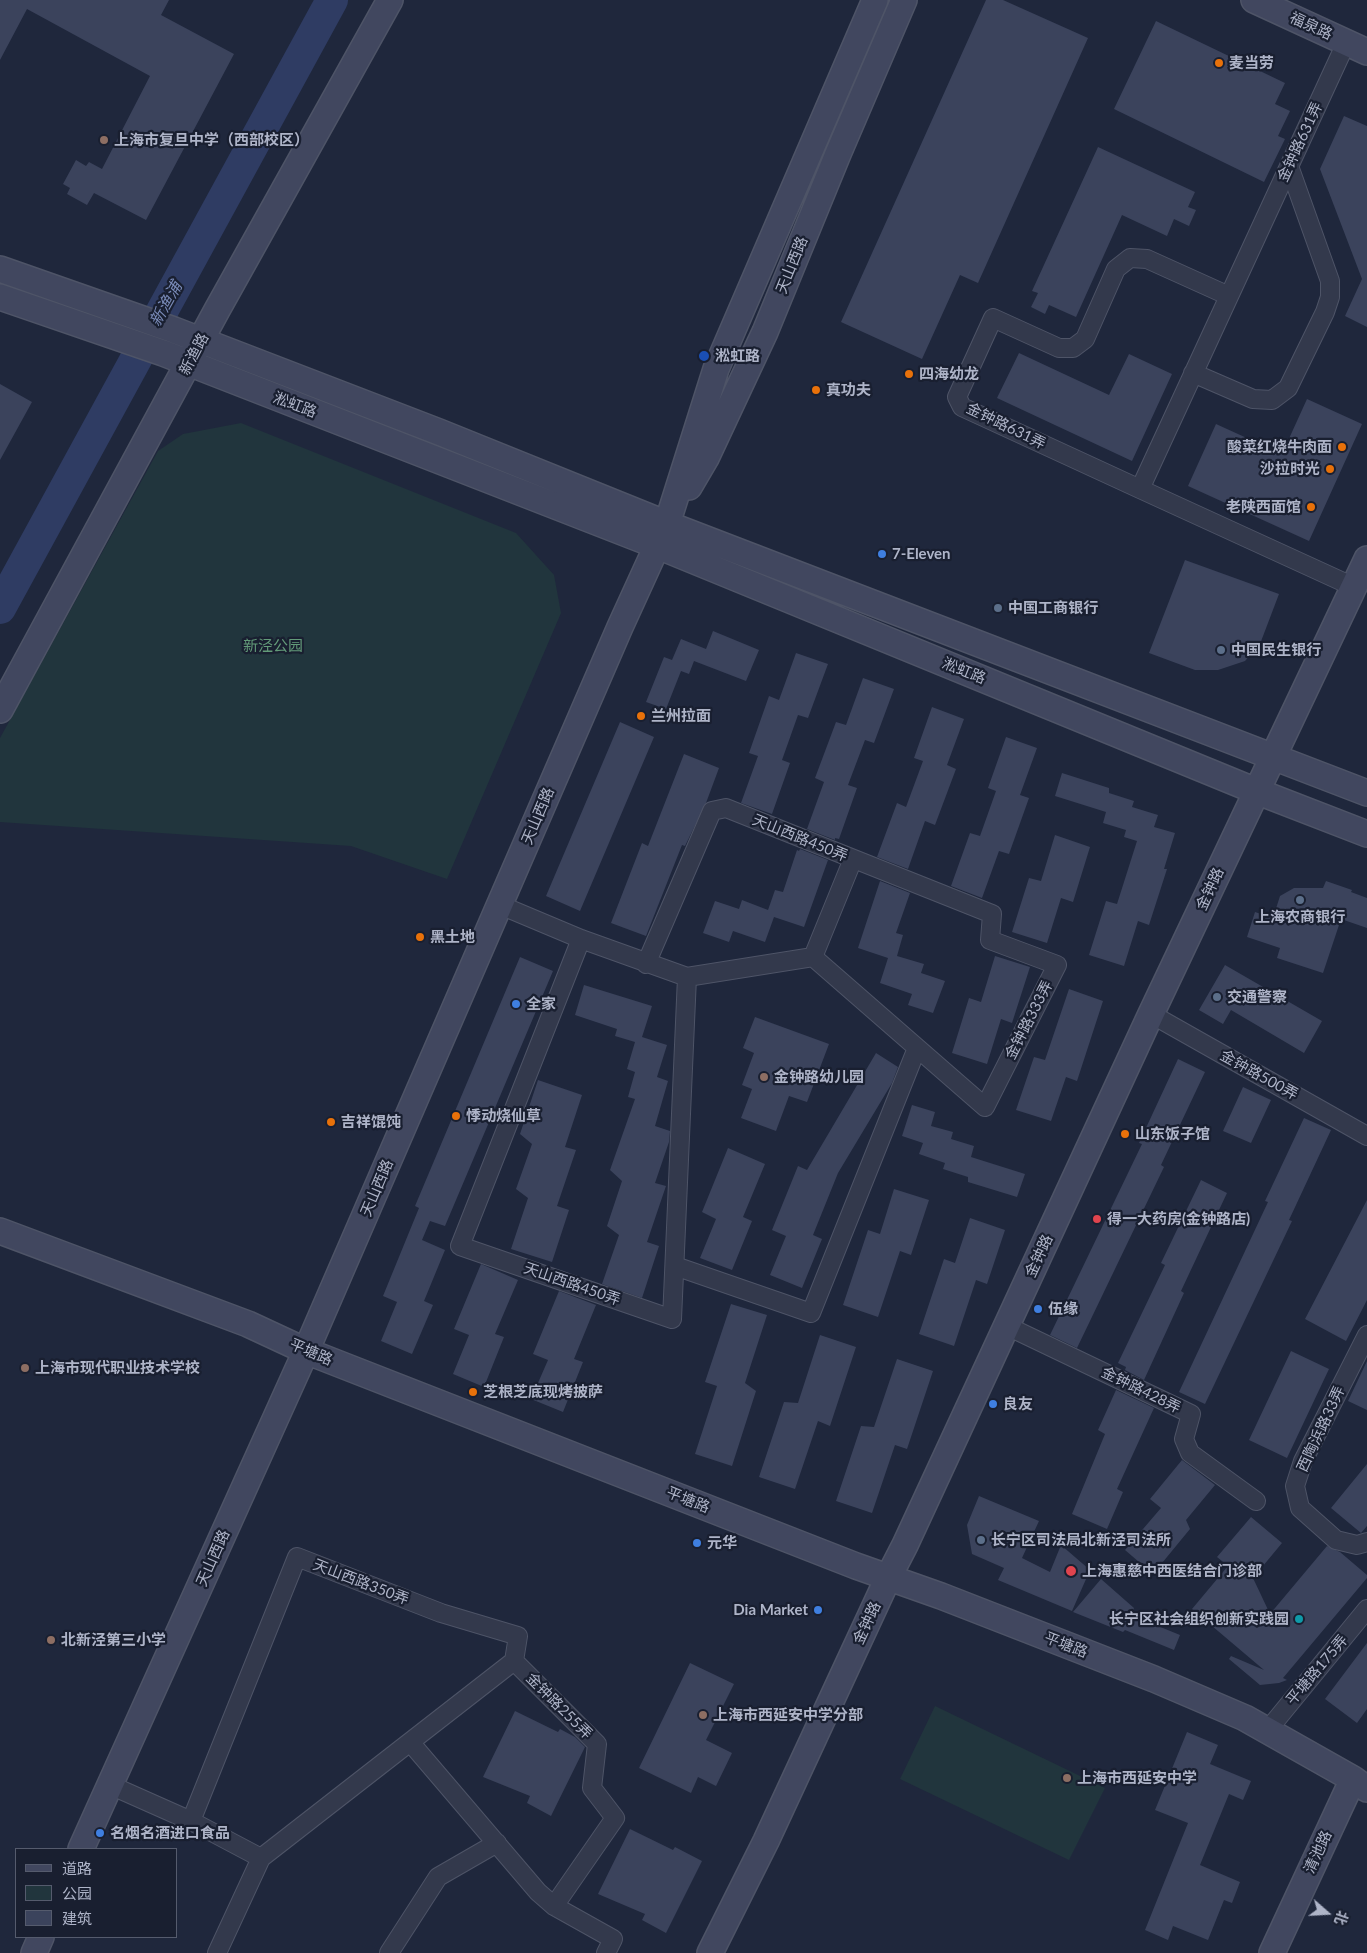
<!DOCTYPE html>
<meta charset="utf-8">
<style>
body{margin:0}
#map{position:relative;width:1367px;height:1953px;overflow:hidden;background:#1f273c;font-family:Lato,"Noto Sans SC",sans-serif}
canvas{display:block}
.legend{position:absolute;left:15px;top:1848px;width:162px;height:90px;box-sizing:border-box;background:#191f30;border:1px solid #555b6d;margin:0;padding:6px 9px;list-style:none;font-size:15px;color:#aeb4c8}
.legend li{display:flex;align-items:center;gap:10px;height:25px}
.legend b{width:25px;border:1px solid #555b6d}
.north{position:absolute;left:1302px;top:1888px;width:50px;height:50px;-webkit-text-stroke:4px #191f30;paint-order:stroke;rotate:109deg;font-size:14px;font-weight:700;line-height:20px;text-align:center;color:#aeb4c8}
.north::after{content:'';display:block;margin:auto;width:18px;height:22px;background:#aeb4c8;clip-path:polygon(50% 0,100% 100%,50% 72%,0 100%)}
</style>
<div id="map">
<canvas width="1367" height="1953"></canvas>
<ul class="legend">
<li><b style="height:6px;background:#41475f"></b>道路</li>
<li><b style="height:14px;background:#21353d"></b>公园</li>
<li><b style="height:14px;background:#3b435c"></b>建筑</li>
</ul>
<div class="north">北</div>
</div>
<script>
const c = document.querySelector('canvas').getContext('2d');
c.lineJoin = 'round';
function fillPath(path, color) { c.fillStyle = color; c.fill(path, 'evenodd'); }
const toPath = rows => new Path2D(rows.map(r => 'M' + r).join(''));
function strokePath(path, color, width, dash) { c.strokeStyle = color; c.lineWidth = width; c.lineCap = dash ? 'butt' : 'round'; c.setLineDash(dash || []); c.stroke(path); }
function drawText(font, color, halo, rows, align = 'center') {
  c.font = font + ' Lato,"Noto Sans SC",sans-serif'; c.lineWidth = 4.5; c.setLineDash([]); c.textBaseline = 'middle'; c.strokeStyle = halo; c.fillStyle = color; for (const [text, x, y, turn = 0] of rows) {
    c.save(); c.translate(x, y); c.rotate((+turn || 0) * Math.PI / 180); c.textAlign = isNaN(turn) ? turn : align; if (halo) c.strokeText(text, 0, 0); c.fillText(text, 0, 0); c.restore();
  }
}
const green = toPath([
 [241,423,516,533,554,575,561,613,447,879,351,846,0,822,0,738,158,451,183,434],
 [935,1706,1105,1788,1069,1860,900,1779]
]);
const river = toPath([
 [0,608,332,0]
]);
const building = toPath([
 [0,0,169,0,161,15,234,54,146,220,94,193,87,205,67,194,70,188,63,184,76,160,86,166,89,162,102,169,150,76,27,9,0,60],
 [986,0,1003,0,1088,38,978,283,960,275,922,359,841,322],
 [1156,21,1285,83,1275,104,1290,111,1278,136,1285,139,1264,182,1114,109],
 [1344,116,1367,126,1367,327,1345,316,1362,279,1320,169],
 [1098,147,1195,192,1188,207,1196,210,1189,226,1174,219,1167,236,1122,215,1076,317,1049,305,1045,314,1031,307,1038,293,1032,291],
 [1019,353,1109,395,1129,354,1172,374,1132,461,997,398],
 [0,384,32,402,0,460],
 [1307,399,1362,424,1309,541,1188,486,1216,424,1282,454],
 [1185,560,1279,594,1260,644,1245,661,1218,670,1195,670,1149,653],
 [713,631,759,650,746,681,694,661,689,674,681,671,666,709,646,702,664,657,672,660,681,639,706,649],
 [796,653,828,664,808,718,798,715,782,760,790,763,772,814,741,803,758,756,749,753,769,696,779,700],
 [863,678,894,689,874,743,865,740,848,785,857,788,839,839,835,838,835,840,807,829,824,782,815,778,836,722,846,725],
 [932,707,964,719,947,765,956,769,935,825,925,821,908,869,877,857,897,803,906,807,923,761,914,758],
 [620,722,654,737,580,911,546,896],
 [1006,737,1037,748,1020,795,1029,798,1009,854,999,851,982,898,951,886,970,833,980,836,996,791,988,788],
 [684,754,719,768,706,803,685,846,682,845,646,936,611,923,642,843,648,846],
 [1062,773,1109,788,1109,793,1134,801,1132,807,1158,815,1154,827,1175,833,1164,869,1167,869,1149,925,1138,921,1124,966,1089,955,1106,901,1117,904,1137,841,1124,837,1126,830,1103,823,1106,812,1055,796],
 [1055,835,1090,847,1073,902,1061,898,1047,943,1012,932,1029,878,1041,881],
 [800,849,828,860,804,927,774,917,765,942,733,931,729,942,703,933,715,901,739,909,742,900,768,910,775,890,783,892,797,850,799,851],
 [880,881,910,893,896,933,903,935,897,956,924,964,921,973,945,981,933,1013,908,1005,912,994,880,983,888,958,858,948],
 [1326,881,1352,890,1351,892,1367,898,1367,928,1341,919,1323,973,1277,958,1280,948,1247,937,1255,912,1273,918,1280,896,1294,888,1323,888],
 [995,956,1030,967,1012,1023,1001,1019,987,1064,952,1053,969,998,981,1002],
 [520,957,553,971,445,1226,430,1221,422,1240,445,1250,424,1301,433,1305,412,1354,381,1341,397,1302,383,1296,419,1208,415,1206],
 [1225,965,1322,1021,1304,1053,1231,1010,1223,1024,1199,1010],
 [584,985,652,1006,642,1037,667,1045,657,1077,668,1081,655,1126,670,1131,669,1142,655,1183,666,1186,647,1242,659,1246,642,1298,602,1284,619,1235,607,1226,622,1181,610,1170,635,1099,628,1097,635,1072,627,1069,635,1042,615,1036,617,1029,575,1015],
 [1069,989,1103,1001,1077,1081,1066,1077,1051,1121,1016,1110,1034,1057,1045,1060],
 [755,1017,829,1044,807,1102,789,1096,776,1131,741,1118,752,1089,742,1085,754,1053,743,1048],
 [876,1053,898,1067,892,1083,838,1173,813,1235,822,1239,802,1288,770,1275,786,1236,772,1230,798,1166,807,1170],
 [1178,1059,1205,1072,1161,1165,1164,1167,1077,1348,1050,1335,1142,1144,1139,1143],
 [538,1080,582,1095,565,1147,576,1150,557,1206,569,1210,552,1262,511,1249,528,1198,516,1189,532,1144,520,1134],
 [1243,1087,1271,1100,1251,1143,1223,1131],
 [912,1105,935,1112,931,1126,953,1132,951,1139,974,1146,971,1157,1025,1174,1017,1197,968,1182,968,1177,943,1169,945,1163,919,1154,923,1143,902,1136],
 [1304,1118,1331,1130,1289,1220,1292,1221,1205,1404,1179,1392,1268,1202,1265,1201],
 [728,1148,765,1164,743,1217,752,1221,732,1270,700,1258,716,1219,702,1212],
 [1201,1180,1227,1193,1181,1291,1184,1293,1144,1380,1125,1370,1126,1367,1118,1363,1165,1265,1161,1263],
 [894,1189,929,1200,911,1255,900,1251,878,1317,843,1305,868,1230,880,1234],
 [1367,1200,1367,1300,1346,1341,1305,1319],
 [970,1218,1005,1230,987,1284,976,1280,954,1346,919,1334,944,1259,955,1263],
 [481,1264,518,1280,495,1334,504,1337,484,1387,453,1374,469,1335,454,1329],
 [559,1291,596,1305,574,1359,583,1362,563,1412,531,1399,548,1360,533,1354],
 [731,1304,767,1315,745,1383,756,1391,732,1466,695,1454,717,1386,705,1382],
 [820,1335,856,1347,830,1426,818,1421,795,1489,759,1477,784,1402,798,1403],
 [1291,1351,1329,1369,1287,1458,1249,1440],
 [897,1359,933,1371,907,1449,895,1445,872,1513,836,1501,861,1426,874,1427],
 [1367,1361,1367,1410,1348,1401],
 [1116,1390,1154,1408,1117,1489,1123,1492,1107,1529,1072,1514,1105,1434,1098,1430],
 [1182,1460,1215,1485,1186,1520,1190,1529,1153,1574,1125,1550,1161,1508,1150,1499],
 [1367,1464,1367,1526,1361,1533,1331,1508],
 [979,1496,1039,1521,1022,1558,1050,1572,1061,1545,1090,1570,1072,1611,998,1580,1004,1568,972,1554,967,1525],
 [1251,1517,1282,1543,1253,1578,1270,1614,1327,1546,1340,1552,1367,1575,1367,1578,1283,1678,1287,1680,1279,1683,1260,1685,1229,1659,1231,1656,1264,1670,1192,1609,1228,1566,1217,1557],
 [1101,1579,1134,1608,1131,1615,1180,1635,1174,1650,1125,1630,1123,1632,1073,1612],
 [1367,1643,1367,1709,1357,1723,1325,1699],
 [690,1663,734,1684,706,1740,732,1753,716,1786,698,1777,691,1793,639,1768],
 [515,1711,558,1732,560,1729,575,1737,585,1747,551,1816,527,1803,530,1796,483,1777],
 [1187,1732,1218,1745,1210,1764,1251,1781,1243,1800,1229,1794,1200,1865,1240,1882,1232,1903,1224,1900,1208,1940,1173,1926,1168,1940,1145,1930,1188,1823,1155,1810],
 [630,1829,673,1850,675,1847,702,1861,666,1933,642,1920,645,1914,598,1894]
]);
const street = toPath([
 [1346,43,1140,489,1354,587],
 [1193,373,1253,399,1272,400,1288,388,1325,312,1330,297,1330,281,1289,166],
 [1140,489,962,407,957,397,993,318,1059,348,1073,348,1085,339,1116,269,1130,258,1147,259,1229,296],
 [500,905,581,939,687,977,813,957,853,859],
 [581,939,460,1246,672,1319,687,977],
 [646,964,712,811,726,808,992,914,990,940,1057,965,985,1107,813,957],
 [1151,1014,1367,1136],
 [675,1266,811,1313,917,1048],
 [1007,1326,1191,1414,1184,1439,1190,1453,1256,1501],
 [1367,1335,1303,1461,1295,1486,1300,1508,1336,1540,1357,1545,1367,1542],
 [514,1661,597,1744,592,1788,615,1818,554,1906],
 [1267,1731,1367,1609],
 [410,1742,538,1892,554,1906,613,1939,606,1953],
 [110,1785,191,1821,261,1858],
 [191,1821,297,1557,441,1613,518,1636,514,1661,261,1858,217,1953],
 [389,1953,438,1877,497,1843]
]);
const secondary = toPath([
 [1254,0,1367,52],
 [0,269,174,330,439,432,667,524,1367,793],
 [0,297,163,353,658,546,1256,791,1367,834],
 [689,487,706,458,765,332,838,154,904,0],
 [0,710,217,310,390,0],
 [0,1231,248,1324,306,1351,856,1566,941,1596,1154,1679,1245,1718,1353,1779,1367,1789],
 [81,1849,306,1351,620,627,667,524,716,369,875,0],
 [34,1953,41,1937],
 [710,1953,766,1841,888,1578,905,1545,1151,1014,1367,559],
 [1272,1953,1353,1779]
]);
const markers = [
 [1219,63,5,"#e8710a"],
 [104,140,5,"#8d6e63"],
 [704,356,6,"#1a4fb4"],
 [909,374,5,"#e8710a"],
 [816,390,5,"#e8710a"],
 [1342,447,5,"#e8710a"],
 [1330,469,5,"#e8710a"],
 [1311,507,5,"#e8710a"],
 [882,554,5,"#3f7fe0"],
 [998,608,5,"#5c6f8a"],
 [1221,650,5,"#5c6f8a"],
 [641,716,5,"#e8710a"],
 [1300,900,5,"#5c6f8a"],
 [420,937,5,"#e8710a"],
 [1217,997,5,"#5c6f8a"],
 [516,1004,5,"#3f7fe0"],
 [764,1077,5,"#8d6e63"],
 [456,1116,5,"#e8710a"],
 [331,1122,5,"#e8710a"],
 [1125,1134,5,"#e8710a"],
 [1097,1219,5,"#e0444e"],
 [1038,1309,5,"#3f7fe0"],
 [25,1368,5,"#8d6e63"],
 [473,1392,5,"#e8710a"],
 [993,1404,5,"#3f7fe0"],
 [981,1540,5,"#5c6f8a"],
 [697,1543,5,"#3f7fe0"],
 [1071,1571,6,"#e0444e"],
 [818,1610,5,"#3f7fe0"],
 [1299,1619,5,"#0f9aa8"],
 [51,1640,5,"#8d6e63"],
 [703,1715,5,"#8d6e63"],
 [1067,1778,5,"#8d6e63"],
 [100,1833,5,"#3f7fe0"]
];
const streetNames = [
 ["福泉路",1311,26,25],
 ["金钟路631弄",1300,142,-65],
 ["天山西路",792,265,-68],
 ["新渔路",194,354,-62],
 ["淞虹路",295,405,21],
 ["金钟路631弄",1006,426,26],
 ["淞虹路",964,671,22],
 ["天山西路",538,816,-67],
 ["天山西路450弄",800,838,22],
 ["金钟路",1210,889,-65],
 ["金钟路333弄",1029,1020,-63],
 ["金钟路500弄",1259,1075,29],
 ["天山西路",377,1188,-67],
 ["金钟路",1039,1256,-65],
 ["天山西路450弄",572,1284,19],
 ["平塘路",311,1352,23],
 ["金钟路428弄",1141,1390,26],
 ["西陶浜路33弄",1321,1429,-65],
 ["平塘路",688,1500,22],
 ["天山西路",213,1558,-66],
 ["天山西路350弄",361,1582,21],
 ["金钟路",867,1623,-65],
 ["平塘路",1066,1645,21],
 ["平塘路175弄",1317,1670,-50],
 ["金钟路255弄",559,1706,45],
 ["清池路",1318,1852,-65]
];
const poiNames = [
 ["麦当劳",1229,63],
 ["上海市复旦中学（西部校区）",114,140],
 ["淞虹路",715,356],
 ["四海幼龙",919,374],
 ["真功夫",826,390],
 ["酸菜红烧牛肉面",1332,447,"right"],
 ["沙拉时光",1320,469,"right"],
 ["老陕西面馆",1301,507,"right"],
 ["7-Eleven",892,554],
 ["中国工商银行",1008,608],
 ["中国民生银行",1231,650],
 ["兰州拉面",651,716],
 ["上海农商银行",1300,917,"center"],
 ["黑土地",430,937],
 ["交通警察",1227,997],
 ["全家",526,1004],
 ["金钟路幼儿园",774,1077],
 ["悸动烧仙草",466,1116],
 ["吉祥馄饨",341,1122],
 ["山东饭子馆",1135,1134],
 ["得一大药房(金钟路店)",1107,1219],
 ["伍缘",1048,1309],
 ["上海市现代职业技术学校",35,1368],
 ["芝根芝底现烤披萨",483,1392],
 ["良友",1003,1404],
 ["长宁区司法局北新泾司法所",991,1540],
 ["元华",707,1543],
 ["上海惠慈中西医结合门诊部",1082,1571],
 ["Dia Market",808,1610,"right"],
 ["长宁区社会组织创新实践园",1289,1619,"right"],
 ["北新泾第三小学",61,1640],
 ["上海市西延安中学分部",713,1715],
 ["上海市西延安中学",1077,1778],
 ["名烟名酒进口食品",110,1833]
];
const parkNames = [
 ["新泾公园",273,646]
];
const waterNames = [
 ["新渔浦",166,304,-61]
];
fillPath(green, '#21353d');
strokePath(river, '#2f3c63', 32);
fillPath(building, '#3b435c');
strokePath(street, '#4e5467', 20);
strokePath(secondary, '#4e5467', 28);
strokePath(street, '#33394c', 18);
strokePath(secondary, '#41475f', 25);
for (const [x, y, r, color] of markers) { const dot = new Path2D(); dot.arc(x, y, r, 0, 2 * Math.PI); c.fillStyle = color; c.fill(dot); strokePath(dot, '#191f30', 2); }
drawText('15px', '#aeb4c8', '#191f30', streetNames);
drawText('bold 15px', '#aeb4c8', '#191f30', poiNames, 'left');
drawText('15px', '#639b79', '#191f30', parkNames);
drawText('italic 16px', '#7a8bb8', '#191f30', waterNames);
</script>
